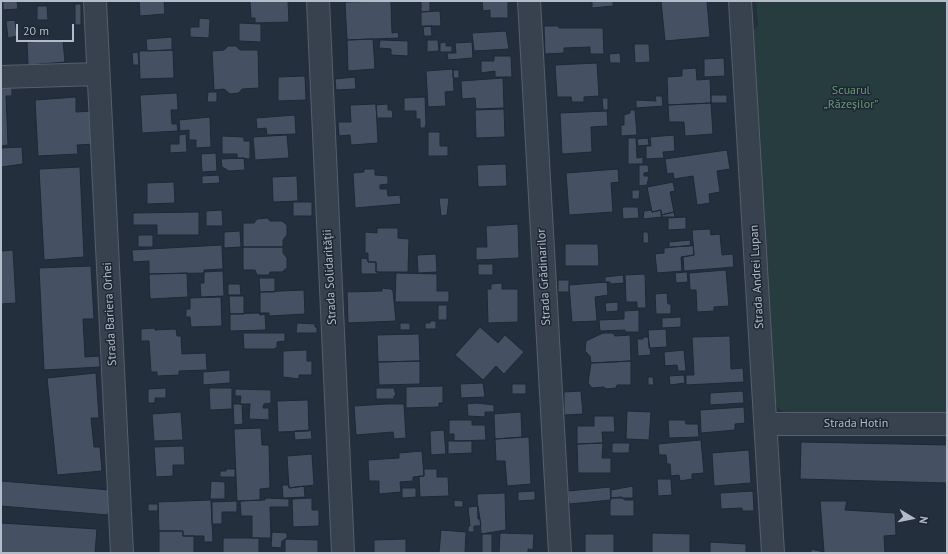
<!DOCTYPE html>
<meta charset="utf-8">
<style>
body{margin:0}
#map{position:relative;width:948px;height:554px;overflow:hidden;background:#242f3e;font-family:"PT Sans",sans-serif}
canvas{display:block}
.frame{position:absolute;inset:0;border:2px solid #b4bcc9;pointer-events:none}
.north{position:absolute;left:892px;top:498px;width:40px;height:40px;-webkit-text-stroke:3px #1d2633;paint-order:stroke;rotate:100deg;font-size:11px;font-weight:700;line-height:16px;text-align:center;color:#b4bcc9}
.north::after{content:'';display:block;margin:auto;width:14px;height:18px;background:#b4bcc9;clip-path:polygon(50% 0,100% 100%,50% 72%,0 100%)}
.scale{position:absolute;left:16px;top:24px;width:58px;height:18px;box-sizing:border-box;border:2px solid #b4bcc9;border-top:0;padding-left:5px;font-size:12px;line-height:14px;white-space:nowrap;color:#b4bcc9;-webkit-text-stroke:3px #1d2633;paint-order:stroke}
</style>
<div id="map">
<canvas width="948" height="554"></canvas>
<div class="frame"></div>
<div class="north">N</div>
<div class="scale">20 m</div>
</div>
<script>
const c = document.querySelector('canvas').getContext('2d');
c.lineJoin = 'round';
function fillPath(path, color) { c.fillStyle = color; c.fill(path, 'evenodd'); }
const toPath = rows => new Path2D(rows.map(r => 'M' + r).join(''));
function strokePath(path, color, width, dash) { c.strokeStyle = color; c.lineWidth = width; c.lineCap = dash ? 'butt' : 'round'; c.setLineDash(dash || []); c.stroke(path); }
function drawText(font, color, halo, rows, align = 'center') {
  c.font = font + ' "PT Sans",sans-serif'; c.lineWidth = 3; c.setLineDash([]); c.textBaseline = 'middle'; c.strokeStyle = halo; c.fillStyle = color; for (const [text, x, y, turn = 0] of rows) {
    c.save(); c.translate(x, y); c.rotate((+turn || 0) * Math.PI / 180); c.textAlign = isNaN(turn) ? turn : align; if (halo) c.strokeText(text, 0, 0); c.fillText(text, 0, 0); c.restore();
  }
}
const green = toPath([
 [756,1,947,1,947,413,786,412,780,410,775,404,750,35,758,25]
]);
const building = toPath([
 [3,1,17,1,18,9,3,10,3,1],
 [139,1,164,1,165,14,140,16,139,1],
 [250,1,288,1,289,22,255,23,255,18,251,18,250,1],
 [391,1,392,33,398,32,399,38,347,40,345,2,391,1],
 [421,1,430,1,430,11,421,12,421,1],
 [482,1,508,1,508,18,490,18,490,10,483,11,482,1],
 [592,1,613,1,613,6,592,8,592,1],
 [661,1,707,1,710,37,665,41,661,1],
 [75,4,81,4,81,25,75,25,75,4],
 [37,6,47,6,48,20,37,20,37,6],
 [440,11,441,26,421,26,421,12,440,11],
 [199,18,210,19,209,38,190,37,190,27,199,27,199,18],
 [15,20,17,36,8,38,6,21,15,20],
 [239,23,261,24,261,42,239,41,239,23],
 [431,26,432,36,424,36,423,27,431,26],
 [544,26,559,26,559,28,603,28,604,54,590,54,590,47,564,48,564,53,545,54,544,26],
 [506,31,509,49,474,51,472,33,506,31],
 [172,37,172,50,147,51,146,39,172,37],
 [373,39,375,69,348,71,347,40,373,39],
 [63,40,65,62,28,65,27,42,63,40],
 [380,40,408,41,408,56,391,55,391,49,379,48,380,40],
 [427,40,438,40,439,51,427,52,427,40],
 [446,42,446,46,452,46,452,52,440,52,440,43,446,42],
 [472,42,473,58,448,60,447,53,456,53,455,43,472,42],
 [634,44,649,44,650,62,635,63,634,44],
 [228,46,236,46,240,50,258,50,259,88,242,89,239,93,230,94,224,89,214,90,212,51,224,50,228,46],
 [173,50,174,78,140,79,139,51,173,50],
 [138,52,139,65,133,65,132,53,138,52],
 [620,53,621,63,610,63,609,54,620,53],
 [494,56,511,56,512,77,495,77,495,71,481,73,481,61,494,61,494,56],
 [724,58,725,76,704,77,704,59,724,58],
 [597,63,599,96,584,97,584,102,572,102,571,97,557,97,555,65,597,63],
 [696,68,697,80,710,79,711,103,668,105,667,77,682,76,682,69,696,68],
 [453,69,454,91,445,92,446,106,428,107,426,71,453,69],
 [453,70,459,70,459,78,453,78,453,70],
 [305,76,306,100,278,101,278,77,305,76],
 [355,77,356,89,336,90,335,79,355,77],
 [503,78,504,108,476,109,475,98,462,99,461,81,503,78],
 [12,83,12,96,6,96,8,145,1,146,1,85,12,83],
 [208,92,217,92,217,102,207,102,208,92],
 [177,93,178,110,171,110,172,124,177,124,178,131,142,133,140,95,177,93],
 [711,95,727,95,727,103,711,103,711,95],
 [655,96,662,96,663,106,636,108,636,100,656,101,655,96],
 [76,97,76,112,92,111,94,144,77,145,78,154,38,156,35,100,76,97],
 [425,97,426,124,425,128,420,128,420,119,416,119,416,111,404,111,404,98,425,97],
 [602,98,608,98,608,110,603,110,602,98],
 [711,103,713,134,685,136,684,122,669,122,668,105,711,103],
 [376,104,378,143,351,145,350,135,339,136,338,122,351,122,350,105,376,104],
 [388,104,388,110,392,110,393,118,377,118,376,105,388,104],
 [504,109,505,137,476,138,475,110,504,109],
 [630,110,635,110,637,135,621,136,621,125,624,125,624,115,630,113,630,110],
 [607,111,608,126,591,127,592,152,562,154,560,113,607,111],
 [295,115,296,134,267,135,266,128,257,129,256,118,295,115],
 [210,117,211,147,196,148,196,140,189,140,189,130,180,131,179,120,210,117],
 [428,132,440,132,440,146,448,146,448,156,428,156,428,132],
 [186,134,187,152,170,153,170,144,179,144,179,135,186,134],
 [287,135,289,158,255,160,253,137,287,135],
 [674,135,675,151,663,152,664,158,646,159,646,146,651,146,650,137,674,135],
 [222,136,244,137,244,141,250,141,250,159,237,158,237,154,222,154,222,136],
 [628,138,636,138,637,158,643,157,643,164,628,164,628,138],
 [648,138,649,145,638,146,637,139,648,138],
 [22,147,23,164,1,167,1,148,22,147],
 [727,150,730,169,717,171,720,192,709,194,710,203,697,205,693,176,674,179,673,173,667,174,665,159,727,150],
 [216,153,217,171,202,172,201,154,216,153],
 [244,158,245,170,229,171,222,167,221,159,244,158],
 [506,164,507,186,478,187,477,165,506,164],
 [639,165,648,165,649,172,644,173,644,176,649,176,647,185,639,186,639,165],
 [80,167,84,257,44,260,39,169,80,167],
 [364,169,375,169,375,175,388,176,388,184,380,185,380,189,387,189,388,196,400,195,401,204,355,208,353,173,364,172,364,169],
 [618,169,619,182,611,183,613,212,569,215,566,173,618,169],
 [219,175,220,183,202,184,202,176,219,175],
 [297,176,298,201,273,202,272,177,297,176],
 [174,182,175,203,147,204,147,183,174,182],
 [673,182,675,191,670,192,674,212,661,215,661,210,652,212,647,187,673,182],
 [632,190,640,190,639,199,632,199,632,190],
 [439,198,449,198,447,215,441,216,439,198],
 [293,202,312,202,312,216,293,216,293,202],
 [622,207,638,207,639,218,623,219,622,207],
 [222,210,223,226,206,226,206,211,222,210],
 [651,210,652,212,661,210,662,217,643,219,644,211,651,210],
 [199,212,199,235,157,235,157,225,133,225,133,213,199,212],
 [674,212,675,217,662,217,661,215,674,212],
 [686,217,686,229,668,230,668,218,686,217],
 [268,218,270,221,282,221,287,225,287,235,283,240,283,247,243,247,243,223,254,223,257,219,268,218],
 [518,224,519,258,476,260,476,247,487,247,486,226,518,224],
 [377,228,398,228,398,238,409,239,408,272,376,272,376,262,368,262,368,253,365,253,365,232,377,233,377,228],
 [710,229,711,235,720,234,722,255,733,254,734,267,684,271,683,257,694,255,692,230,710,229],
 [1,231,2,251,13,250,16,303,1,304,1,231],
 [240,231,241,247,224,248,224,232,240,231],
 [643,232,648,232,649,243,643,243,643,232],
 [138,235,153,235,153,247,138,247,138,235],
 [690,240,691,246,669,247,669,242,690,240],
 [565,244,598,244,599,266,565,266,565,244],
 [222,245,223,269,204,270,204,273,149,274,149,261,133,262,132,250,222,245],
 [693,245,694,255,681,257,682,271,657,273,655,254,664,253,664,248,693,245],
 [243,247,283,247,283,253,287,258,287,268,282,272,270,272,269,275,257,275,255,270,243,270,243,247],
 [436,254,437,272,418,273,417,255,436,254],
 [361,258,368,259,368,262,376,262,376,272,379,272,379,274,361,274,361,258],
 [478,264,493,264,493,275,478,275,478,264],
 [91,266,94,319,83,319,85,357,99,356,100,367,44,370,39,268,91,266],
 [726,270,729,306,714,307,714,311,697,312,696,290,690,290,689,273,726,270],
 [223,271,224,296,201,297,200,283,204,283,204,272,223,271],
 [687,272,688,282,676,283,675,273,687,272],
 [187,273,188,297,150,299,149,274,187,273],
 [396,273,437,274,437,291,449,291,449,302,395,302,396,273],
 [645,274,646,308,637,308,637,302,626,302,625,275,645,274],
 [623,275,624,283,610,284,610,282,605,282,605,277,623,275],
 [259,278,275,278,275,292,260,292,259,278],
 [558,280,569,280,569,292,558,292,558,280],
 [607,282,608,295,595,297,597,321,572,322,569,285,607,282],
 [502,283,502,289,518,289,518,322,488,323,487,289,491,289,491,284,502,283],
 [228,284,240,284,241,295,228,295,228,284],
 [382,288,391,289,393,291,396,321,348,323,347,292,382,291,382,288],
 [304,290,305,314,269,316,269,313,260,313,260,292,304,290],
 [667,293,668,304,671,304,671,314,656,314,655,294,667,293],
 [229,296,244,296,244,314,230,314,229,296],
 [221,297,222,326,191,327,190,317,186,317,186,309,190,309,190,298,221,297],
 [618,302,618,311,606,312,605,303,618,302],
 [438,305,447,305,447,320,438,320,438,305],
 [639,310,639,332,625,332,625,330,600,331,599,320,624,319,624,311,639,310],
 [259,313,260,315,265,314,266,330,230,331,230,314,259,313],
 [681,317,681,327,662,328,662,318,681,317],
 [430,321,436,321,436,329,425,329,425,323,430,323,430,321],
 [297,323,315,324,315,327,317,327,317,333,296,333,297,323],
 [400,323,410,323,410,330,400,330,400,323],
 [480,327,498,343,505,335,524,352,504,374,496,366,483,380,455,355,480,327],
 [155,328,155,330,176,329,177,336,181,336,182,354,206,353,207,370,179,371,179,375,157,376,157,372,151,372,149,341,141,341,141,329,155,328],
 [666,329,667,347,649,348,648,330,666,329],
 [243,333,285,333,285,341,277,342,277,348,275,348,275,349,244,349,243,333],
 [603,333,613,333,615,336,630,335,631,361,591,363,590,356,585,351,586,341,603,333],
 [419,334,420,361,378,362,377,335,419,334],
 [730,336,731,369,743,368,744,382,686,385,686,375,694,375,692,337,730,336],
 [643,337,648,337,651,355,638,356,637,339,643,339,643,337],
 [307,350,307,361,312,361,312,375,299,375,299,379,283,377,283,351,307,350],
 [684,350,686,371,678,371,677,365,665,366,664,352,684,350],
 [420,361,420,384,379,385,378,362,420,361],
 [631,361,631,385,617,385,616,388,606,389,604,387,592,388,588,383,591,363,631,361],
 [230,370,230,383,203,385,203,372,230,370],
 [96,373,99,418,91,418,94,447,100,447,102,471,57,475,47,378,96,373],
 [684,375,685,383,670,385,669,376,684,375],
 [648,377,653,377,654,385,648,385,648,377],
 [483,383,485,397,461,398,460,384,483,383],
 [512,384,526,384,526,394,512,394,512,384],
 [443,386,443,403,439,403,439,407,406,408,406,387,443,386],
 [166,388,166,398,155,398,155,403,148,403,148,389,166,388],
 [209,388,232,388,232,409,210,410,209,388],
 [376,388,394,388,396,396,394,396,394,399,376,399,376,388],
 [235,389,271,390,271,403,264,404,263,408,269,408,269,420,249,419,250,404,240,404,241,396,235,396,235,389],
 [581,391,583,414,564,415,564,392,581,391],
 [743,391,744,403,710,405,710,393,743,391],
 [308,400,309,431,278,432,277,401,308,400],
 [476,403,494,405,494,412,485,412,485,417,468,416,467,404,476,403],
 [233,404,242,404,243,424,234,425,233,404],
 [386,404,404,404,406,438,394,439,393,432,356,435,354,406,386,404],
 [744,407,745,423,735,424,735,430,701,433,700,410,744,407],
 [627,411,651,412,649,440,626,439,627,411],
 [181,412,183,440,154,441,152,414,181,412],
 [521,412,522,437,495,439,494,414,521,412],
 [594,416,614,416,615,432,602,432,603,443,577,444,577,426,594,426,594,416],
 [449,420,472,420,472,425,485,425,486,440,454,441,454,434,449,434,449,420],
 [668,420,685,420,686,424,698,424,699,437,669,438,668,420],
 [261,428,262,445,269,445,270,488,260,489,260,500,237,501,234,429,261,428],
 [311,430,312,439,295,440,294,431,311,430],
 [444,430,446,454,431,455,430,431,444,430],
 [529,437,531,484,507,486,505,461,496,461,495,439,529,437],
 [701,440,704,473,692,474,692,479,680,481,679,475,671,476,670,464,667,464,666,455,659,455,658,444,701,440],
 [448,441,472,441,472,453,448,454,448,441],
 [801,442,947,445,947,483,800,479,801,442],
 [603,443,602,458,611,458,611,473,578,473,577,444,603,443],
 [612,443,630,443,629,453,612,453,612,443],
 [184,446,185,465,173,465,173,476,156,477,154,447,184,446],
 [749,450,751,483,714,486,712,453,749,450],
 [422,451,424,476,413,477,413,481,400,482,401,492,379,494,379,481,369,481,368,460,399,458,399,453,422,451],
 [312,454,314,485,289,488,287,456,312,454],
 [226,469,235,469,235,477,220,477,220,471,226,471,226,469],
 [424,469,437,469,437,477,448,477,449,496,420,497,419,476,424,476,424,469],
 [657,479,671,479,672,495,658,496,657,479],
 [1,481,110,490,108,515,1,506,1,481],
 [211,481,225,482,225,499,210,499,211,481],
 [282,485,289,485,289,488,304,486,305,497,283,498,282,485],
 [633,486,633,498,611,498,611,490,633,486],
 [610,487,611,500,569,504,568,491,610,487],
 [402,488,416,488,416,497,402,498,402,488],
 [535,491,535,500,518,501,518,492,535,491],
 [753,491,754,511,742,511,742,508,721,509,720,493,753,491],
 [505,493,506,530,481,534,480,519,478,519,477,494,505,493],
 [621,497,625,500,634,500,634,516,610,516,610,500,611,498,621,497],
 [265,498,289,499,289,507,270,507,271,538,252,538,252,516,241,516,240,501,265,500,265,498],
 [312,498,312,510,319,510,319,526,293,527,292,499,312,498],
 [211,500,213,542,204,542,204,536,183,536,183,531,159,531,158,502,211,500],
 [454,500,463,501,463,507,454,507,454,500],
 [237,501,237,512,222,512,222,524,212,524,212,502,237,501],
 [820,501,847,501,845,510,895,513,896,535,884,536,885,553,811,553,811,549,824,552,820,501],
 [148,504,158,504,158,511,148,511,148,504],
 [478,506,481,526,474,526,474,532,468,532,468,526,470,526,468,507,478,506],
 [1,523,97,529,95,553,1,553,1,523],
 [441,530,466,532,465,553,439,553,441,530],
 [159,531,183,531,183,536,194,536,194,553,159,553,159,531],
 [272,532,287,533,287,539,282,541,281,548,271,547,272,532],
 [500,533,534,534,533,550,528,549,528,553,499,553,500,533],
 [652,533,690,534,690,553,652,553,652,533],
 [482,534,492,534,492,553,482,553,482,534],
 [585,534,614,534,614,553,639,553,585,553,585,534],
 [223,538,259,538,259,553,223,553,223,538],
 [285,539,318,540,318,553,285,553,285,539],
 [406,539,406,553,374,553,374,540,406,539],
 [710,542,746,544,746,553,710,553,710,542]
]);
const minor = toPath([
 [95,1,122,553],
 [318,1,343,553],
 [529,1,560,553],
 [740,1,773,553],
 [1,77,98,74],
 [766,424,947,424]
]);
const parkNames = [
 ["Scuarul",851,91],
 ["„Răzeșilor”",851,105]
];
const streetNames = [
 ["Strada Solidarității",330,277,-93],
 ["Strada Grădinarilor",544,277,-93],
 ["Strada Andrei Lupan",757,277,-93],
 ["Strada Bariera Orhei",110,314,-93],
 ["Strada Hotin",856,424]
];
fillPath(green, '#263c3f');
fillPath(building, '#455162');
strokePath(building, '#1f2835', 1);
strokePath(minor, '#565f6c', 24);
strokePath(minor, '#38414e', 22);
drawText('12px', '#6b9a76', '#1d2633', parkNames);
drawText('12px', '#b4bcc9', '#1d2633', streetNames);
</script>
